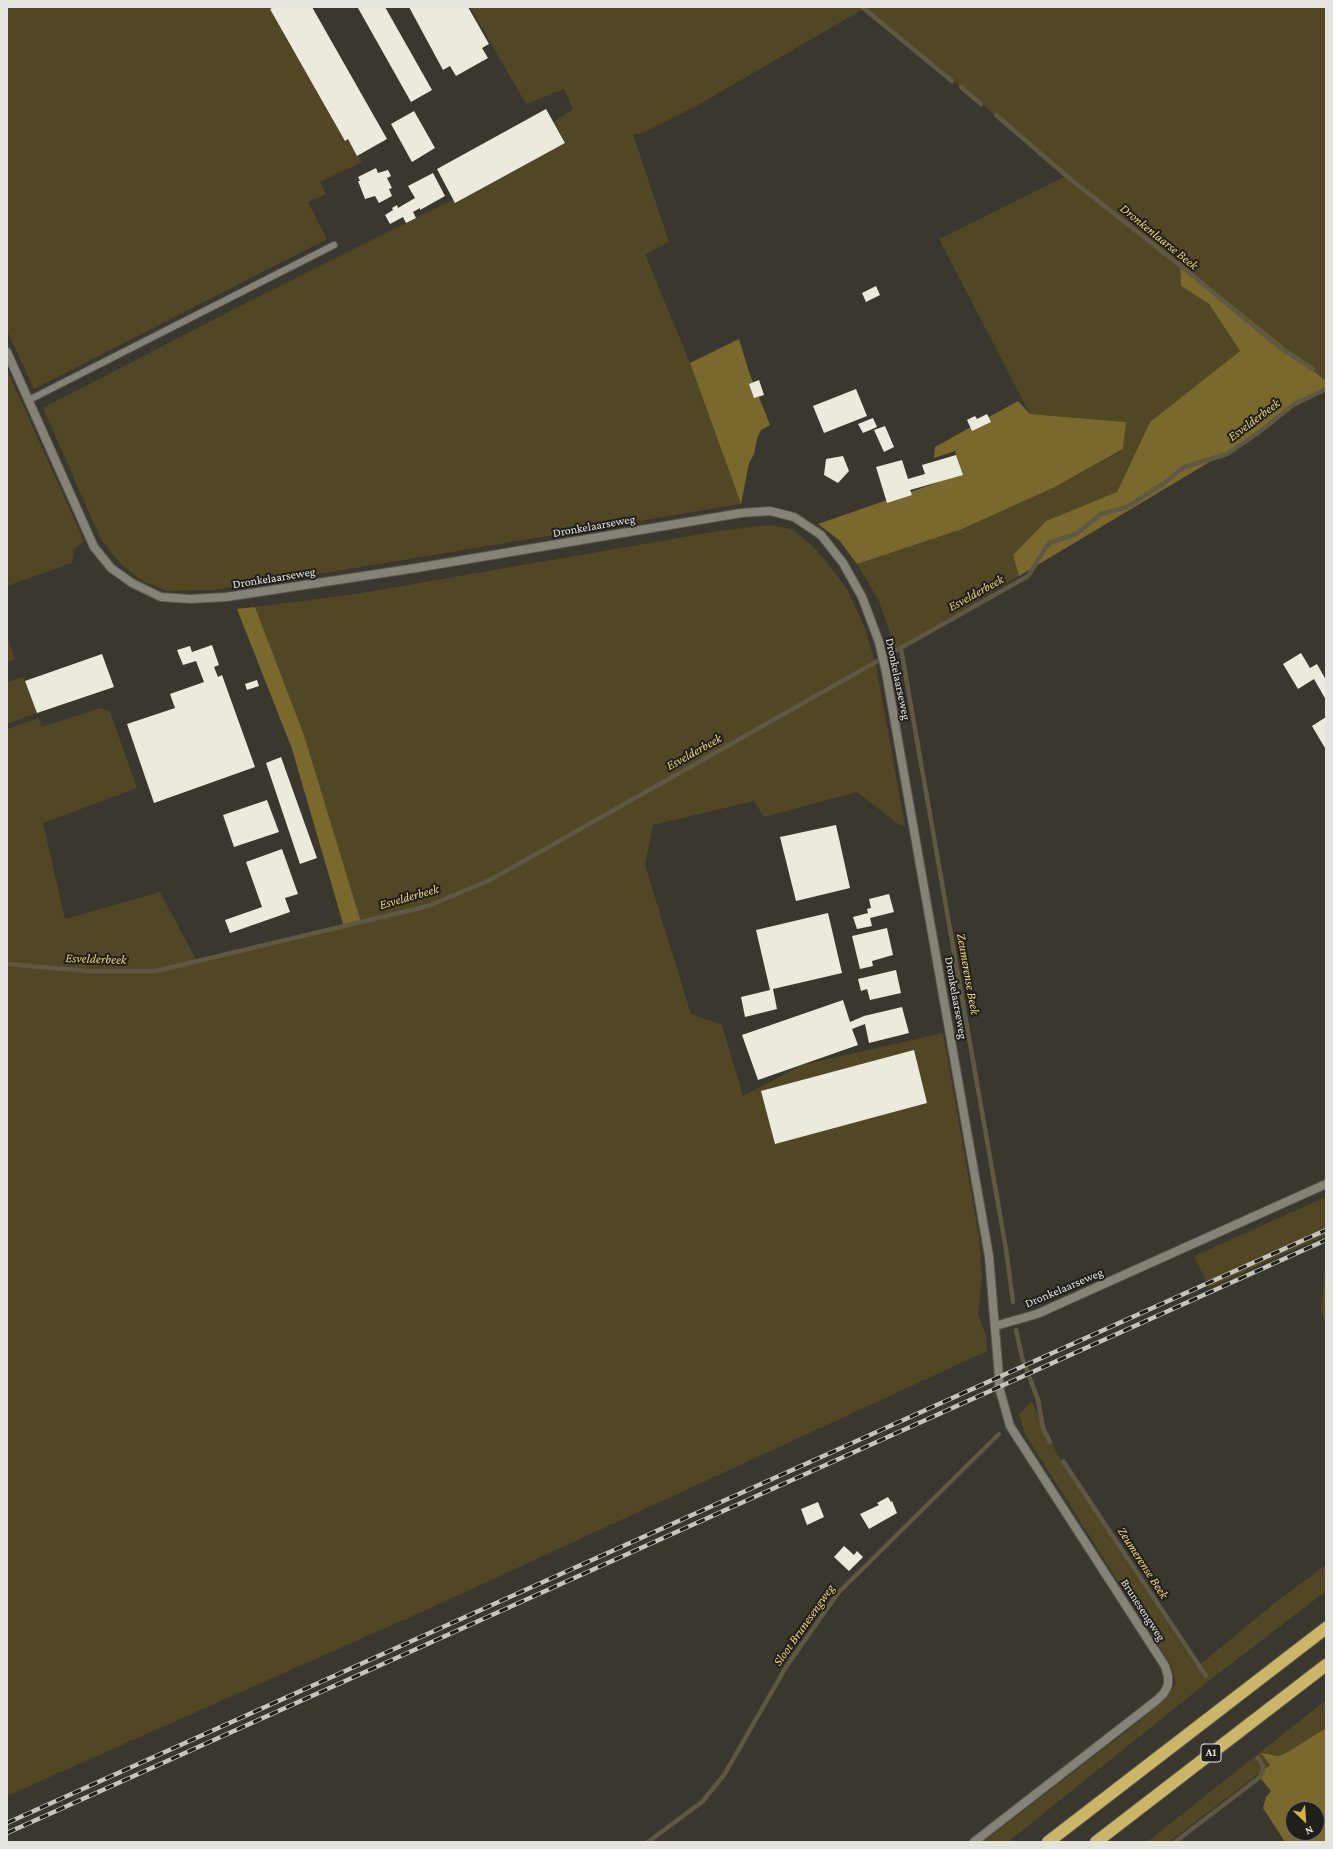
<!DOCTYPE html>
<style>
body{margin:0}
#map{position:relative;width:1333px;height:1849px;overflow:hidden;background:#3a382e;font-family:"Crimson Pro",serif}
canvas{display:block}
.frame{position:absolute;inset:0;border:8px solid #e5e3dd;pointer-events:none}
.north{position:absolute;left:1285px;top:1801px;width:40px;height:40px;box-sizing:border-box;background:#201f1b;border:1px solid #6f6d69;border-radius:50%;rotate:155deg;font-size:11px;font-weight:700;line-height:16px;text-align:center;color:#e5e3dd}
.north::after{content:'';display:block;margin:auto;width:14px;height:18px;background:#d5b534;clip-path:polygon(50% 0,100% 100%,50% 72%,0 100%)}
</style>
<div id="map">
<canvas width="1333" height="1849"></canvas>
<div class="frame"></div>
<div class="north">N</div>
</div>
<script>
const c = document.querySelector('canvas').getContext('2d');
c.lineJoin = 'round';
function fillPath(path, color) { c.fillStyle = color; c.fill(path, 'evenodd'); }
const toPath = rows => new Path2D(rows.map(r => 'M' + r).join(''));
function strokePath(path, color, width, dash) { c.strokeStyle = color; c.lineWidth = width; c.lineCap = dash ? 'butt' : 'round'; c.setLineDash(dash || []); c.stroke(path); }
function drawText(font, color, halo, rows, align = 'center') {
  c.font = font + ' "Crimson Pro",serif'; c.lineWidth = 4; c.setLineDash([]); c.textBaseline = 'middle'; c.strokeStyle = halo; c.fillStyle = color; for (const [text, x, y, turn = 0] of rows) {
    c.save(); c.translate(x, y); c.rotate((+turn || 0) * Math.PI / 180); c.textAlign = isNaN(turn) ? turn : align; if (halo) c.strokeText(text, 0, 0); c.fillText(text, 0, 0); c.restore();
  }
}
const green = toPath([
 [7,7,276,7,362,162,320,182,326,194,308,202,327,239,34,389,7,331],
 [470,7,1326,7,1326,381,1180,264,1181,286,1209,304,1240,351,1150,422,1117,492,1046,521,1013,555,1019,576,896,649,879,601,857,564,962,529,1055,487,1123,450,1126,422,1030,414,939,239,1068,175,865,8,698,105,641,134,633,134,669,242,645,254,690,363,741,504,343,570,212,590,168,591,140,580,121,564,101,540,43,408,248,302,566,143,554,122,573,109,564,89,526,104],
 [7,370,84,541,74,549,72,563,7,586],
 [769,525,792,529,809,543,827,562,848,591,865,628,876,666,905,826,898,824,857,792,764,817,754,801,653,825,645,865,691,1014,722,1025,743,1096,802,1065,943,1033,979,1237,982,1277,978,1315,986,1335,987,1351,437,1605,7,1796,7,729,39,718,41,727,101,708,110,712,137,788,43,823,65,919,160,892,198,963,335,930,361,922,304,735,255,607,350,595,719,531],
 [7,636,15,659,7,662],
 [23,677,37,713,7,724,7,682],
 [1326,1197,1326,1235,1209,1288,1194,1256],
 [1325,1267,1326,1267,1326,1323,1321,1311],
 [1032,1401,1042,1426,1066,1469,1197,1667,1276,1602,1326,1565,1326,1591,1206,1683,1008,1842,983,1842,1140,1721,1168,1695,1176,1684,1171,1665,1025,1434,1019,1414],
 [1326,1700,1326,1728,1286,1753,1278,1756,1261,1754,1270,1765,1169,1842,1147,1842]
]);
const forest = toPath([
 [1180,263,1326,381,1326,389,1293,405,1258,433,1019,576,1013,555,1046,521,1117,492,1150,422,1240,351,1209,304,1181,286],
 [739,339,749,372,770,425,761,430,757,439,754,454,749,463,741,504,690,363],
 [1018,401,1030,414,1126,422,1123,449,1055,487,962,529,857,564,839,540,818,524,962,474,955,451,934,458,935,447],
 [255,607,304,735,361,922,344,927,292,749,237,609],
 [1326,1728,1326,1842,1285,1842,1263,1808,1266,1797,1271,1791,1258,1775,1270,1765,1261,1753,1278,1756,1286,1753],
 [1293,1809,1317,1809,1317,1833,1293,1833]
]);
const stream = toPath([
 [862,7,952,81],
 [961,87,981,104],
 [996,115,1069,178,1197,279,1278,346,1313,369],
 [901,649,1006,1249,1013,1302],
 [7,964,87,971,156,971,428,906,490,880,1028,576,1049,543,1076,534,1101,514,1127,507,1163,484,1184,467,1227,454,1258,433,1293,405,1326,389],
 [1016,1330,1022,1357,1038,1400,1043,1428,1050,1442],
 [1063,1461,1206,1676],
 [648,1842,702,1802,724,1775,786,1667,838,1593,999,1434],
 [1175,1842,1260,1777,1263,1770,1263,1766,1258,1758]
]);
const building = toPath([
 [274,7,312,7,387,139,357,156,348,139,345,141,270,9],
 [360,7,385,7,432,90,411,102,358,8],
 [409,7,468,7,489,44,482,48,488,58,456,76,450,66,443,70],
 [546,109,565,143,455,203,437,169],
 [414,111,435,148,412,162,391,124],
 [376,168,378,173,388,170,391,176,387,178,392,188,389,189,392,196,379,203,375,196,365,199,358,181,360,181,358,177],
 [433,173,445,196,420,210,420,208,413,212,416,218,406,223,403,217,390,224,385,215,393,210,392,208,397,205,398,208,415,198,408,186],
 [876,286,880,295,866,302,862,293],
 [759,380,764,395,754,398,749,384],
 [856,389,867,416,824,433,813,406],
 [987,414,991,422,972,431,967,420,975,416,977,419],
 [873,418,877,427,863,433,858,424],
 [885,426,894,447,884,452,874,430],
 [956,455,963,475,910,490,912,495,887,503,876,467,902,460,908,479,925,474,922,465],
 [843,456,849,471,838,483,824,475,826,459],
 [212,645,219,665,214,667,218,677,222,675,255,767,154,803,127,724,175,708,170,694,204,682,196,661,183,665,177,650,190,646,192,652],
 [1301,653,1310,668,1317,664,1326,680,1326,700,1314,679,1298,689,1283,664],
 [102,654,114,687,37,713,25,681],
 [257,680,259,686,247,690,245,684],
 [1326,717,1326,747,1325,748,1312,726],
 [281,757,317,858,300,864,266,763],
 [267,800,279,832,234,847,223,815],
 [836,825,850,888,796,901,780,837],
 [282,849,298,894,285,898,290,912,230,933,225,920,262,907,246,862],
 [889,894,894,912,870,918,872,926,857,929,853,917,868,913,867,909,871,908,869,899],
 [828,913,842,973,773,989,777,1009,745,1017,741,997,770,990,756,930],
 [887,928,893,955,872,961,873,966,860,969,852,936],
 [896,970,901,993,870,1000,867,989,861,991,858,979],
 [843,1000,850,1022,864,1016,902,1007,909,1033,869,1043,865,1024,852,1029,858,1045,758,1080,742,1035],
 [914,1050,927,1103,775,1144,761,1091],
 [888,1497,891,1502,892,1501,897,1513,869,1529,860,1514,879,1505,877,1503],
 [818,1502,824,1517,807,1525,801,1509],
 [844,1546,854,1555,857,1551,863,1557,849,1571,834,1557]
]);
const lane = toPath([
 [29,400,334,245]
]);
const street = toPath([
 [7,352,94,547,111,568,132,583,161,597,190,599,226,597,416,568,741,513,770,511,794,517,821,535,843,563,862,597,879,642,886,672,989,1256,999,1377,999,1387,1010,1426,1165,1666,1168,1676,1168,1685,1164,1693,1157,1700,974,1842],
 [995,1326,1037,1314,1326,1184]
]);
const highway = toPath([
 [1048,1842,1326,1628],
 [1096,1842,1326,1665]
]);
const rail = toPath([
 [7,1823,1326,1230],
 [7,1833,1326,1240]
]);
const shields = [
 [1211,1753,20]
];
const shieldNames = [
 ["A1",1211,1753]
];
const streetNames = [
 ["Dronkelaarseweg",594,526,-10],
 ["Dronkelaarseweg",274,578,-9],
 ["Dronkelaarseweg",898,679,78],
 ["Dronkelaarseweg",956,998,80],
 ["Dronkelaarseweg",1064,1288,-23],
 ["Brunesengweg",1143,1610,57]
];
const waterNames = [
 ["Dronkenlaarse Beek",1159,237,39],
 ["Esvelderbeek",1254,420,-37],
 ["Esvelderbeek",976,593,-29],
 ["Esvelderbeek",694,752,-29],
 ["Esvelderbeek",409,897,-16],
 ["Esvelderbeek",96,959,2],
 ["Zeumerense Beek",968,974,80],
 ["Zeumerense Beek",1143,1563,57],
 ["Sloot Brunesengweg",804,1625,-55]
];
fillPath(green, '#514724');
fillPath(forest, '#79692d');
strokePath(stream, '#5f5842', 4.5);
fillPath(building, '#ece9dd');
strokePath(lane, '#59564e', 8);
strokePath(street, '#59564e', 10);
strokePath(highway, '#59564e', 14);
strokePath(lane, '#858277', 6);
strokePath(street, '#858277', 8);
strokePath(highway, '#cbb667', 12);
strokePath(rail, '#c6c4bd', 4.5);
strokePath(rail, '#201f1b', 3, [9]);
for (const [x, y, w] of shields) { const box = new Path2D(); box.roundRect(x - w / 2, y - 9, w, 18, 3); c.fillStyle = '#201f1b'; c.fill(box); strokePath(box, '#e5e3dd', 1); }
drawText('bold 11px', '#e5e3dd', null, shieldNames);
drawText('12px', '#e5e3dd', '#201f1b', streetNames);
drawText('italic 13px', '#ead279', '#201f1b', waterNames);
</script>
